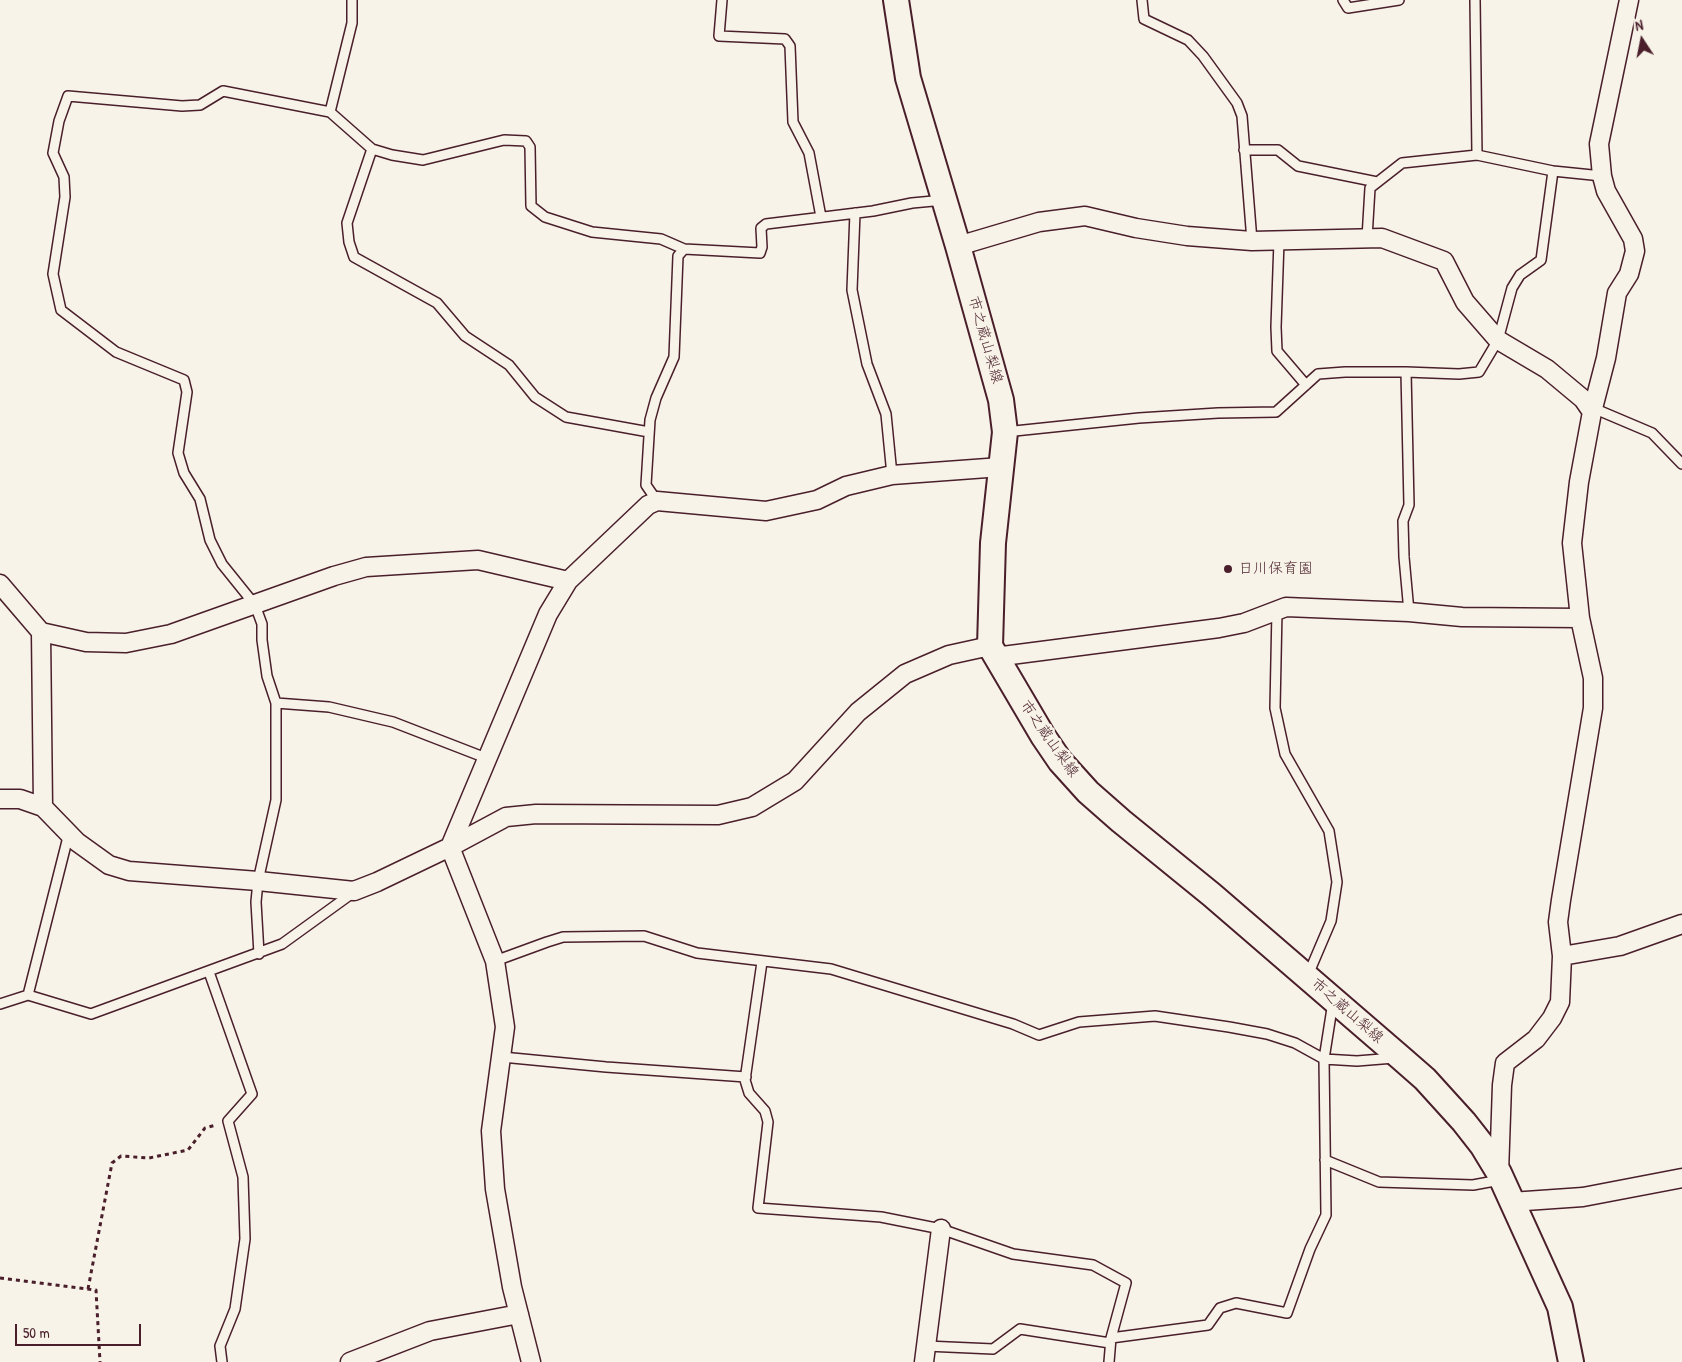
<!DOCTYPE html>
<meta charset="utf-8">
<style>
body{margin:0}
#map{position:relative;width:1682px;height:1362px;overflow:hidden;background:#f7f3e8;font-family:"Patrick Hand",sans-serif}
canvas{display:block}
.north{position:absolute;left:1617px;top:15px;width:50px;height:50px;-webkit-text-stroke:4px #f7f3e8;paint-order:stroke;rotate:349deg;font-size:14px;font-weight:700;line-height:20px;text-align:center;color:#4a1f2b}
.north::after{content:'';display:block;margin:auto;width:18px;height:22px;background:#4a1f2b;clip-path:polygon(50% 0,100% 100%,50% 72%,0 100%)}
.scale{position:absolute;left:15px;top:1324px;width:126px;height:22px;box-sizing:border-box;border:2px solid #4a1f2b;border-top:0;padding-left:6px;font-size:15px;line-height:18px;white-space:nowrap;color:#4a1f2b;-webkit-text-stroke:4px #f7f3e8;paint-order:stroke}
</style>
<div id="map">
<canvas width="1682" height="1362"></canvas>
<div class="north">N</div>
<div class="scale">50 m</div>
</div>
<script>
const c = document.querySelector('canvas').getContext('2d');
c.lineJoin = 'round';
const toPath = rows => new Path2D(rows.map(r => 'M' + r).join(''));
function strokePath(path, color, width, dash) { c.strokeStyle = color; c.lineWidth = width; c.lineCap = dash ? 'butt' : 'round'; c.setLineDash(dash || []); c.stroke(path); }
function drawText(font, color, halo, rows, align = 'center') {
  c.font = font + ' "Patrick Hand","Klee One",sans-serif'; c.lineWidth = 5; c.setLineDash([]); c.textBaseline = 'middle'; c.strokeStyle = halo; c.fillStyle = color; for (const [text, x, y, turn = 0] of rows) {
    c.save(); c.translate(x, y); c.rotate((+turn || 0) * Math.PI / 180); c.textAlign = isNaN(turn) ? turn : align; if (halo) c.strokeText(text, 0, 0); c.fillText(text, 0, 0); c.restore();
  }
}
const path = toPath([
 [0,1278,96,1290,100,1362],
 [88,1289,112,1163,121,1156,149,1158,188,1150,205,1128,216,1125]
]);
const lane = toPath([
 [722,0,719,36,785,39,790,46,793,122,809,153,821,217],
 [1142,0,1144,19,1188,40,1203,56,1237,103,1242,116,1252,241],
 [1343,0,1348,8,1399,0],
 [1475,0,1477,155],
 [330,112,352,23,352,0],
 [372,149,347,223,349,242,354,257,437,303,465,336,509,365,535,397,566,417,649,432],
 [1244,150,1278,150,1298,166,1377,182],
 [855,213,852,290,867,364,886,414,892,475],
 [1367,238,1370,188,1402,163,1477,155,1553,171,1602,176],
 [1279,241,1276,327,1277,351,1306,385],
 [1406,372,1409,505,1403,521,1404,557,1409,612],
 [1593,408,1652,433,1682,464],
 [1005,432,1139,418,1218,413,1276,412,1318,374,1345,372,1406,372,1459,374,1479,372,1498,340,1512,288,1520,275,1541,260,1553,171],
 [657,501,646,485,650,420,656,398,674,357,678,256,684,249,760,253,762,247,761,228,766,224,873,211,912,203,944,200],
 [1277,610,1275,708,1285,754,1329,831,1337,882,1331,921,1308,975],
 [276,703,329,707,393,722,486,758],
 [259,954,256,902,258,881,276,800,276,703,267,676,262,640,262,624,255,605,222,564,210,540,200,499,184,473,178,453,187,392,184,380,116,352,61,310,53,274,65,197,64,177,53,153,59,121,68,96,182,106,200,105,223,91,330,112,372,149,392,155,423,160,504,140,526,141,530,147,531,206,545,217,592,232,661,239,684,249],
 [495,961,547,942,563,937,644,936,697,953,831,969,1013,1024,1039,1035,1079,1022,1155,1016,1229,1027,1267,1034,1295,1043,1324,1059,1357,1061,1394,1058],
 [762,962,745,1080,749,1093,765,1111,768,1122,758,1208,881,1217,941,1229,1013,1254,1093,1265,1126,1283,1111,1338,1109,1362],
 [209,972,252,1094,228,1121,243,1177,245,1239,235,1309,220,1346,222,1362],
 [28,995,69,833],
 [0,1004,28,995,91,1014,282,944,354,892],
 [502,1057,606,1067,746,1077],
 [1325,1160,1379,1182,1473,1185,1500,1180],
 [1111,1338,1208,1325,1220,1308,1236,1303,1287,1313,1310,1249,1326,1215,1324,1059,1333,1002],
 [926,1346,993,1349,1020,1329,1110,1343]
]);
const street = toPath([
 [958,246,1039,222,1085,216,1136,228,1187,236,1252,241,1382,238,1444,261,1465,302,1498,340,1547,369,1583,399,1592,412,1579,482,1572,543,1580,618,1593,678,1593,708,1561,900,1558,922,1562,956,1560,1002,1552,1018,1536,1039,1505,1063,1502,1085,1499,1173],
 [1592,412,1606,358,1617,293,1629,274,1635,251,1633,239,1606,191,1602,176,1599,144,1629,0],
 [0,584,41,632,86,642,126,643,171,634,334,576,366,567,478,560,568,581],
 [41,632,43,807],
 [995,657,1219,628,1244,623,1286,607,1409,612,1462,617,1580,618],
 [0,799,20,799,43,807,77,842,109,865,129,871,258,881,354,891,377,882,450,847,506,817,536,814,718,815,752,807,795,781,858,712,905,674,949,655,990,646],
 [1562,956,1620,946,1682,924],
 [1511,1202,1583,1197,1682,1178],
 [350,1362,430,1331,519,1314],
 [531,1362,512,1287,495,1189,491,1131,505,1027,495,961,450,847,548,614,568,581,648,505,657,501,766,511,817,500,846,486,892,475,1001,467],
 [924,1362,941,1229]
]);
const secondary = toPath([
 [896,0,908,78,958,246,1001,400,1005,432,993,543,990,646,1043,736,1060,761,1088,792,1121,821,1212,895,1401,1058,1425,1079,1464,1122,1482,1145,1499,1173,1560,1307,1571,1362]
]);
const markers = [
 [1228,569,5,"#4a1f2b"]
];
const streetNames = [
 ["市之蔵山梨線",985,340,74],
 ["市之蔵山梨線",1049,739,55],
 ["市之蔵山梨線",1347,1011,41]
];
const poiNames = [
 ["日川保育園",1238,569]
];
strokePath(lane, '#4a1f2b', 12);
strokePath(street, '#4a1f2b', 21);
strokePath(secondary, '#4a1f2b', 28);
strokePath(path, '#4a1f2b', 3, [4, 4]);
strokePath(lane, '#f7f3e8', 9);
strokePath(street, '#f7f3e8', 18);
strokePath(secondary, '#f7f3e8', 24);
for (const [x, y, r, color] of markers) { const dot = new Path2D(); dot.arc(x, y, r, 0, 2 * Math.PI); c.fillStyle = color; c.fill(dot); strokePath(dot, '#f7f3e8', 2); }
drawText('15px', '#4a1f2b', '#f7f3e8', streetNames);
drawText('15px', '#4a1f2b', '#f7f3e8', poiNames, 'left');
</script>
